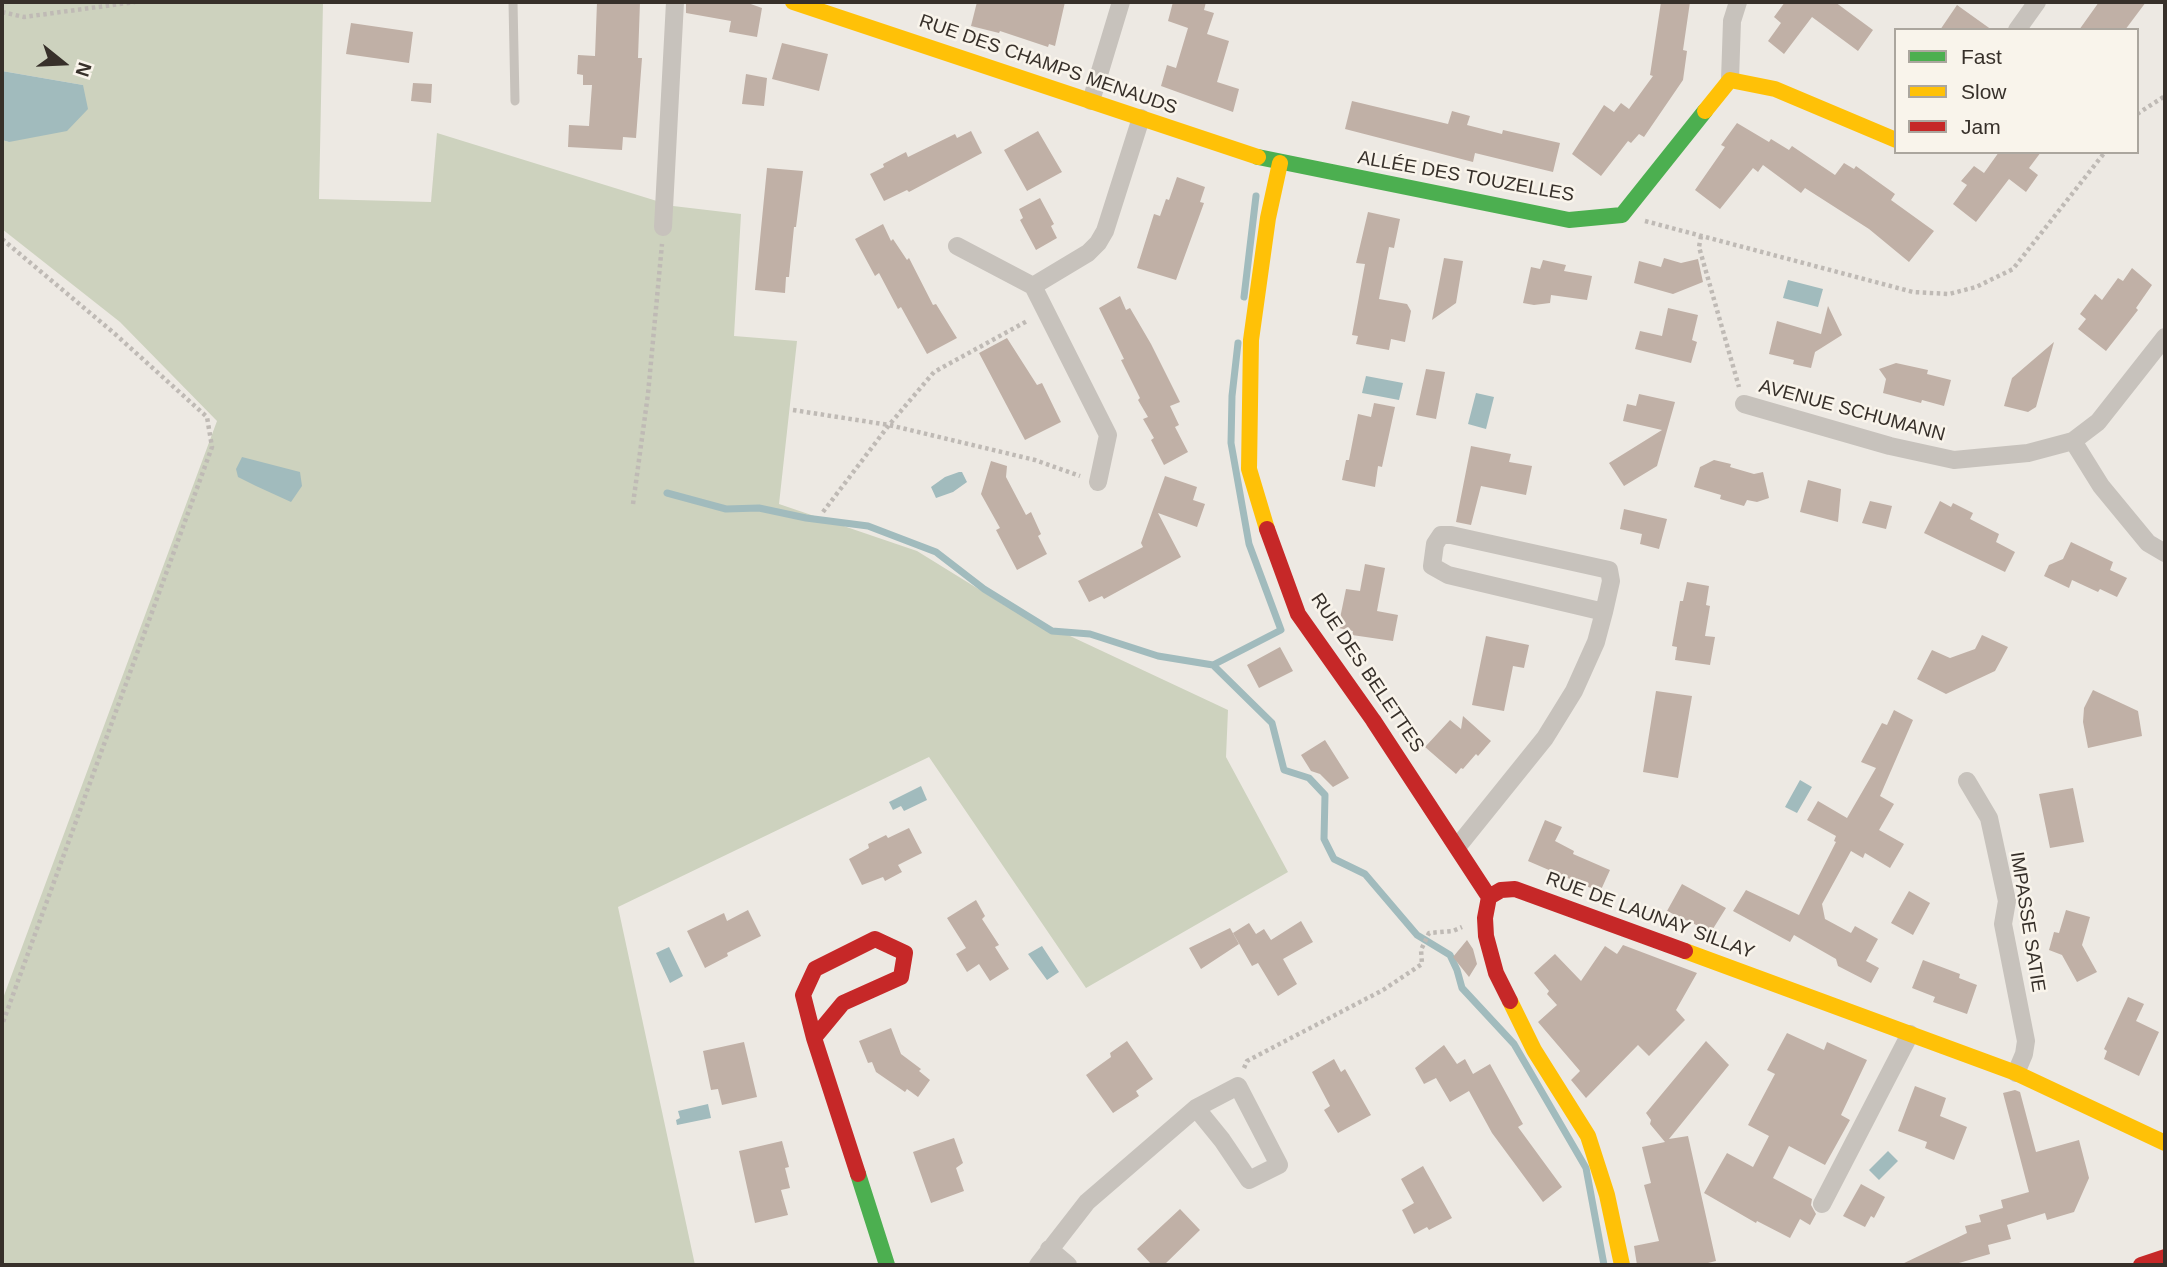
<!DOCTYPE html>
<meta charset="utf-8">
<style>
body{margin:0}
#map{position:relative;width:2167px;height:1267px;overflow:hidden;background:#ede9e3;font-family:Arial,sans-serif}
canvas{display:block}
.frame{position:absolute;inset:0;border:4px solid #37302a;pointer-events:none}
.legend{position:absolute;left:1894px;top:28px;width:245px;height:126px;box-sizing:border-box;background:#f9f4eb;border:2px solid #aba69e;margin:0;padding:9px 12px;list-style:none;font-size:21px;color:#37302a}
.legend li{display:flex;align-items:center;gap:14px;height:35px}
.legend b{width:35px;border:2px solid #aba69e}
.north{position:absolute;left:28px;top:28px;width:70px;height:70px;-webkit-text-stroke:5px #f9f4eb;paint-order:stroke;rotate:108deg;font-size:19px;font-weight:700;line-height:28px;text-align:center;color:#37302a}
.north::after{content:'';display:block;margin:auto;width:24px;height:32px;background:#37302a;clip-path:polygon(50% 0,100% 100%,50% 72%,0 100%)}
</style>
<div id="map">
<canvas width="2167" height="1267"></canvas>
<div class="frame"></div>
<ul class="legend">
<li><b style="height:9px;background:#4caf50"></b>Fast</li>
<li><b style="height:9px;background:#ffc107"></b>Slow</li>
<li><b style="height:9px;background:#c62828"></b>Jam</li>
</ul>
<div class="north">N</div>
</div>
<script>
const c = document.querySelector('canvas').getContext('2d');
c.lineJoin = 'round';
function fillPath(path, color) { c.fillStyle = color; c.fill(path, 'evenodd'); }
const toPath = rows => new Path2D(rows.map(r => 'M' + r).join(''));
function strokePath(path, color, width, dash) { c.strokeStyle = color; c.lineWidth = width; c.lineCap = dash ? 'butt' : 'round'; c.setLineDash(dash || []); c.stroke(path); }
function drawText(font, color, halo, rows, align = 'center') {
  c.font = font + ' Arial,sans-serif'; c.lineWidth = 5; c.setLineDash([]); c.textBaseline = 'middle'; c.strokeStyle = halo; c.fillStyle = color; for (const [text, x, y, turn = 0] of rows) {
    c.save(); c.translate(x, y); c.rotate((+turn || 0) * Math.PI / 180); c.textAlign = isNaN(turn) ? turn : align; if (halo) c.strokeText(text, 0, 0); c.fillText(text, 0, 0); c.restore();
  }
}
const green = toPath([
 [2,2,323,2,319,199,431,202,437,133,673,206,741,214,734,336,797,341,779,504,917,551,1006,606,1228,710,1226,757,1288,872,1086,988,929,757,618,907,695,1265,2,1265,2,1001,217,421,120,322,2,229,2,140,9,142,83,85,2,71]
]);
const water = toPath([
 [2,71,83,85,88,109,67,131,9,142,2,140],
 [1788,280,1823,289,1818,307,1783,298],
 [1366,376,1403,383,1399,400,1362,393],
 [1476,393,1494,397,1486,429,1468,424],
 [242,457,300,472,302,486,291,502,256,486,238,477,236,469],
 [959,472,962,472,967,482,953,492,936,498,931,487,945,477],
 [1800,780,1812,787,1797,813,1785,807],
 [921,786,927,800,904,811,901,806,893,810,889,802],
 [1042,946,1059,972,1047,980,1028,954],
 [669,947,683,976,670,983,656,953],
 [708,1104,711,1118,677,1125,676,1120,680,1118,678,1111],
 [1888,1151,1898,1161,1879,1180,1869,1170]
]);
const stream = toPath([
 [1244,297,1256,196],
 [1238,343,1232,396,1231,443,1249,544,1281,630,1213,665,1272,723,1284,770,1309,778,1325,795,1324,839,1334,859,1365,874,1417,935,1450,955,1457,970,1462,988,1514,1044,1586,1168,1604,1265],
 [667,493,726,509,759,508,806,518,868,526,936,552,984,589,1052,631,1090,634,1158,656,1213,665]
]);
const building = toPath([
 [597,2,640,2,638,58,642,58,636,138,623,137,622,150,568,147,569,125,589,126,592,85,583,85,583,75,577,74,578,55,595,56],
 [686,2,745,2,762,8,757,37,729,32,731,21,686,13],
 [977,2,1065,2,1055,46,1049,44,1048,47,1000,31,999,33,971,26],
 [1173,2,1206,2,1204,10,1214,13,1207,34,1229,41,1217,82,1239,89,1233,112,1161,86,1167,65,1176,68,1188,28,1168,21],
 [1661,2,1690,2,1683,50,1687,51,1683,80,1644,137,1639,134,1631,143,1628,141,1601,176,1572,154,1604,105,1614,112,1621,103,1629,109,1653,76,1650,75],
 [1785,2,1835,2,1873,30,1858,51,1812,17,1784,54,1768,41,1781,23,1774,17],
 [2099,2,2146,2,2125,30,2079,30],
 [1957,5,1992,30,1940,30],
 [351,23,413,32,409,63,346,54],
 [782,43,828,54,819,91,772,79],
 [746,74,767,78,764,106,742,104],
 [413,83,432,84,431,103,411,101],
 [1352,101,1448,124,1452,111,1470,116,1467,125,1502,134,1503,130,1560,143,1553,172,1475,153,1473,162,1345,129],
 [1737,123,1769,142,1771,139,1789,150,1792,146,1835,175,1844,163,1854,169,1856,166,1895,194,1891,200,1934,231,1909,262,1869,229,1805,188,1801,193,1763,165,1758,172,1753,168,1720,209,1695,190,1725,147,1721,145],
 [971,131,982,153,909,192,907,190,884,201,870,174,884,167,883,164,906,152,908,157,955,134,957,138],
 [1038,131,1062,172,1027,191,1004,150],
 [1999,152,2041,152,2029,168,2038,175,2026,192,2009,179,1976,222,1953,204,1967,185,1961,181,1974,166,1984,173],
 [767,168,803,171,796,227,794,227,789,277,786,277,785,293,755,290],
 [1177,177,1205,187,1200,202,1204,203,1176,280,1137,268,1154,214,1160,216,1166,199,1169,200],
 [1040,198,1054,224,1051,226,1057,238,1036,250,1020,220,1023,218,1019,209],
 [1368,212,1400,219,1394,248,1389,247,1379,299,1407,304,1411,311,1405,342,1391,339,1389,350,1356,344,1358,336,1352,335,1365,264,1356,263],
 [883,224,891,241,893,239,907,260,909,258,933,305,936,304,957,338,927,354,901,307,898,309,879,273,875,276,855,239],
 [1444,258,1463,261,1456,303,1432,320],
 [1664,258,1681,263,1698,259,1703,282,1673,294,1634,283,1639,261,1661,267],
 [1543,260,1566,265,1564,271,1592,276,1587,300,1551,295,1550,303,1534,305,1523,303,1531,267,1540,269],
 [2132,268,2152,285,2136,308,2138,310,2106,351,2078,329,2086,319,2080,314,2095,294,2102,300,2118,278,2123,281],
 [1120,296,1126,310,1130,308,1151,344,1180,402,1170,406,1179,425,1175,427,1188,452,1164,465,1151,440,1154,438,1143,419,1148,417,1138,400,1140,398,1121,360,1124,359,1099,308],
 [1828,306,1842,335,1815,352,1811,368,1793,364,1794,360,1769,354,1777,321,1821,334],
 [1668,308,1698,315,1692,340,1697,342,1691,363,1635,349,1640,331,1662,336],
 [1007,338,1037,385,1042,383,1061,422,1025,440,979,353],
 [2054,342,2036,407,2028,412,2004,406,2012,378],
 [1896,363,1928,370,1927,374,1951,380,1944,406,1922,400,1921,403,1883,393,1886,379,1879,369],
 [1426,369,1445,372,1436,419,1416,415],
 [1639,394,1675,402,1657,466,1624,486,1609,463,1662,430,1623,421,1627,404,1636,406],
 [1374,403,1395,407,1382,467,1378,466,1375,487,1342,480,1346,460,1349,460,1358,414,1371,417],
 [1471,446,1511,454,1509,462,1532,466,1526,495,1481,486,1471,525,1456,522],
 [1714,460,1731,464,1730,467,1754,474,1763,472,1769,498,1757,502,1747,500,1744,506,1720,499,1721,495,1694,487,1700,467],
 [991,461,1007,466,1006,477,1026,515,1031,512,1041,534,1038,536,1047,554,1017,570,996,530,1000,528,981,494],
 [1165,476,1197,487,1193,500,1205,504,1197,527,1158,513,1181,557,1104,599,1102,596,1089,602,1078,581,1143,547,1141,543],
 [1808,480,1841,489,1838,522,1800,512],
 [1870,501,1892,506,1886,529,1862,523],
 [1940,501,1951,507,1953,503,1973,513,1970,519,1999,534,1996,542,2015,552,2005,572,1924,533],
 [1624,509,1667,519,1659,549,1640,544,1642,534,1620,529],
 [2071,542,2113,562,2110,570,2127,578,2117,597,2100,589,2098,592,2072,580,2069,588,2044,576,2049,565,2063,559],
 [1365,564,1385,568,1377,611,1398,615,1393,641,1352,635,1353,631,1338,628,1346,589,1360,591],
 [1687,582,1709,586,1706,605,1710,606,1705,636,1715,637,1710,665,1675,660,1677,647,1672,646,1680,601,1683,601],
 [1982,635,2008,647,1995,671,1946,694,1917,679,1932,650,1950,658,1975,649],
 [1486,636,1529,645,1524,668,1513,666,1504,711,1472,705],
 [1280,647,1293,671,1259,688,1247,665],
 [2093,690,2138,711,2142,736,2088,748,2083,722,2084,708],
 [1656,691,1692,696,1678,778,1643,772],
 [1894,710,1913,720,1880,796,1894,804,1879,830,1904,844,1890,868,1865,853,1863,858,1851,851,1822,904,1825,919,1851,933,1855,926,1878,939,1866,961,1879,968,1871,983,1838,966,1836,959,1794,935,1790,942,1733,911,1746,890,1799,915,1836,842,1834,841,1836,836,1807,820,1818,801,1847,818,1876,768,1861,762,1882,723,1887,725],
 [1463,716,1491,741,1478,756,1476,754,1463,769,1461,768,1456,774,1425,747,1450,720,1461,729],
 [1325,740,1349,778,1333,787,1320,774,1311,771,1301,755],
 [2073,788,2084,842,2050,848,2039,794],
 [1545,820,1562,827,1555,841,1574,851,1573,854,1610,870,1600,892,1528,861],
 [909,828,922,853,898,865,902,872,885,881,883,877,862,885,849,859,869,848,868,844,886,835,888,838],
 [1682,884,1726,908,1711,932,1667,911],
 [1909,891,1930,903,1913,935,1891,923],
 [976,900,985,916,982,919,999,945,995,947,1009,969,990,981,979,964,967,972,956,954,966,948,947,918],
 [748,910,761,936,727,953,728,956,705,968,687,931,724,913,727,921],
 [2066,910,2090,917,2082,945,2097,972,2077,982,2062,955,2049,950,2054,932,2059,933],
 [1301,921,1313,942,1283,959,1297,984,1278,996,1258,963,1252,966,1233,933,1249,923,1256,934,1264,929,1271,940],
 [1230,928,1239,944,1201,969,1189,948],
 [1467,940,1473,949,1477,964,1469,977,1453,957],
 [1623,945,1697,973,1676,1010,1685,1020,1649,1056,1638,1045,1586,1098,1571,1080,1580,1071,1538,1022,1557,1005,1547,994,1549,991,1534,973,1555,954,1581,981,1605,946,1617,954],
 [1923,960,1960,974,1959,978,1977,985,1967,1014,1933,1002,1935,997,1912,988],
 [2128,997,2144,1004,2136,1021,2159,1032,2139,1076,2104,1059,2107,1051,2104,1049],
 [891,1028,901,1054,921,1069,919,1071,930,1080,918,1097,907,1089,905,1092,876,1072,872,1062,868,1063,859,1041],
 [1787,1033,1824,1050,1827,1042,1867,1060,1841,1115,1850,1120,1825,1165,1789,1146,1773,1178,1812,1199,1811,1205,1816,1214,1810,1225,1800,1219,1790,1238,1757,1221,1756,1223,1704,1193,1727,1153,1753,1167,1769,1136,1748,1125,1775,1074,1767,1070],
 [1127,1041,1153,1079,1136,1091,1139,1096,1113,1113,1086,1075,1111,1057,1110,1053],
 [1706,1041,1729,1065,1669,1139,1688,1136,1716,1261,1700,1265,1637,1265,1634,1246,1659,1241,1644,1185,1651,1183,1642,1147,1665,1142,1650,1124,1651,1120,1646,1113],
 [744,1042,757,1097,722,1105,718,1089,711,1090,703,1051],
 [1444,1045,1457,1064,1465,1059,1473,1074,1490,1064,1523,1124,1518,1127,1562,1187,1543,1202,1492,1133,1469,1091,1450,1102,1436,1078,1424,1084,1415,1068],
 [1334,1059,1341,1072,1345,1069,1371,1115,1338,1133,1324,1110,1330,1106,1312,1072],
 [1915,1086,1946,1098,1940,1116,1967,1127,1954,1160,1925,1148,1927,1142,1898,1131],
 [2015,1090,2020,1092,2036,1152,2079,1140,2089,1178,2074,1212,2047,1220,2045,1213,2007,1225,2011,1239,1988,1245,1990,1254,1952,1265,1900,1265,1967,1233,1965,1226,1981,1222,1979,1215,2003,1208,2001,1200,2029,1192,2003,1093],
 [954,1138,963,1163,956,1168,964,1191,931,1203,913,1152],
 [782,1141,789,1167,785,1168,790,1188,781,1190,788,1215,755,1223,739,1151],
 [1423,1166,1452,1218,1429,1230,1427,1227,1414,1234,1402,1210,1414,1203,1401,1179],
 [1861,1184,1885,1197,1874,1218,1871,1216,1865,1227,1843,1216],
 [1180,1209,1200,1230,1164,1265,1152,1265,1137,1249]
]);
const path = toPath([
 [2,12,24,17,135,2],
 [2137,114,2165,96],
 [1645,221,1913,292,1949,294,1976,287,2013,269,2105,152],
 [1701,236,1699,247,1739,387],
 [2,239,115,334,207,417,212,447,2,1025],
 [793,410,889,425,1035,460,1080,476],
 [633,504,648,394,662,244],
 [823,512,889,425,934,372,1029,320],
 [1244,1068,1247,1061,1383,990,1422,964,1421,950,1429,933,1453,931,1462,927]
]);
const lane = toPath([
 [513,2,515,101]
]);
const street = toPath([
 [2017,30,2037,2],
 [1730,80,1732,21,1738,2],
 [1091,101,1121,2],
 [663,227,675,2],
 [957,246,1033,286,1088,253,1098,243,1105,231,1141,118],
 [1033,286,1108,435,1098,482],
 [1744,404,1890,446,1954,460,2028,453,2073,441,2098,422,2165,337],
 [2073,441,2101,486,2148,543,2165,553],
 [1967,781,1989,818,2007,901,2003,924,2026,1041,2024,1054,2016,1073],
 [1458,846,1545,738,1574,691,1596,642,1604,612,1611,581,1609,570,1451,535,1441,535,1435,544,1432,566,1448,575,1604,612],
 [1822,1204,1910,1034],
 [1049,1249,1068,1265],
 [1038,1265,1087,1202,1196,1108,1238,1086,1279,1165,1249,1180,1222,1140,1196,1108]
]);
const fast = toPath([
 [1258,157,1569,220,1622,215,1705,111],
 [858,1174,887,1265]
]);
const slow = toPath([
 [793,2,1258,157],
 [1705,111,1730,80,1775,89,1896,140],
 [1267,529,1249,469,1251,340,1268,218,1280,163],
 [1685,951,2016,1073,2165,1143],
 [1510,1001,1534,1050,1588,1136,1607,1195,1622,1265]
]);
const jam = toPath([
 [1267,529,1298,614,1373,720,1489,897],
 [1510,1001,1496,973,1486,936,1485,918,1489,897,1501,890,1515,889,1685,951],
 [814,1038,843,1003,901,977,905,953,875,939,815,969,803,995,814,1038,858,1174],
 [2141,1265,2165,1257]
]);
const streetNames = [
 ["RUE DES CHAMPS MENAUDS",1048,65,19],
 ["ALLÉE DES TOUZELLES",1466,177,10],
 ["AVENUE SCHUMANN",1852,411,15],
 ["RUE DES BELETTES",1367,673,56],
 ["RUE DE LAUNAY SILLAY",1650,916,20],
 ["IMPASSE SATIE",2027,922,81]
];
fillPath(green, '#cdd2be');
fillPath(water, '#a1bbbd');
strokePath(stream, '#a1bbbd', 7);
fillPath(building, '#c0b0a6');
strokePath(path, '#bfbab5', 4.5, [3.5, 3.5]);
strokePath(lane, '#c7c2bc', 9);
strokePath(street, '#c7c2bc', 18);
strokePath(fast, '#4caf50', 16);
strokePath(slow, '#ffc107', 16);
strokePath(jam, '#c62828', 16);
drawText('19px', '#37302a', '#f9f4eb', streetNames);
</script>
